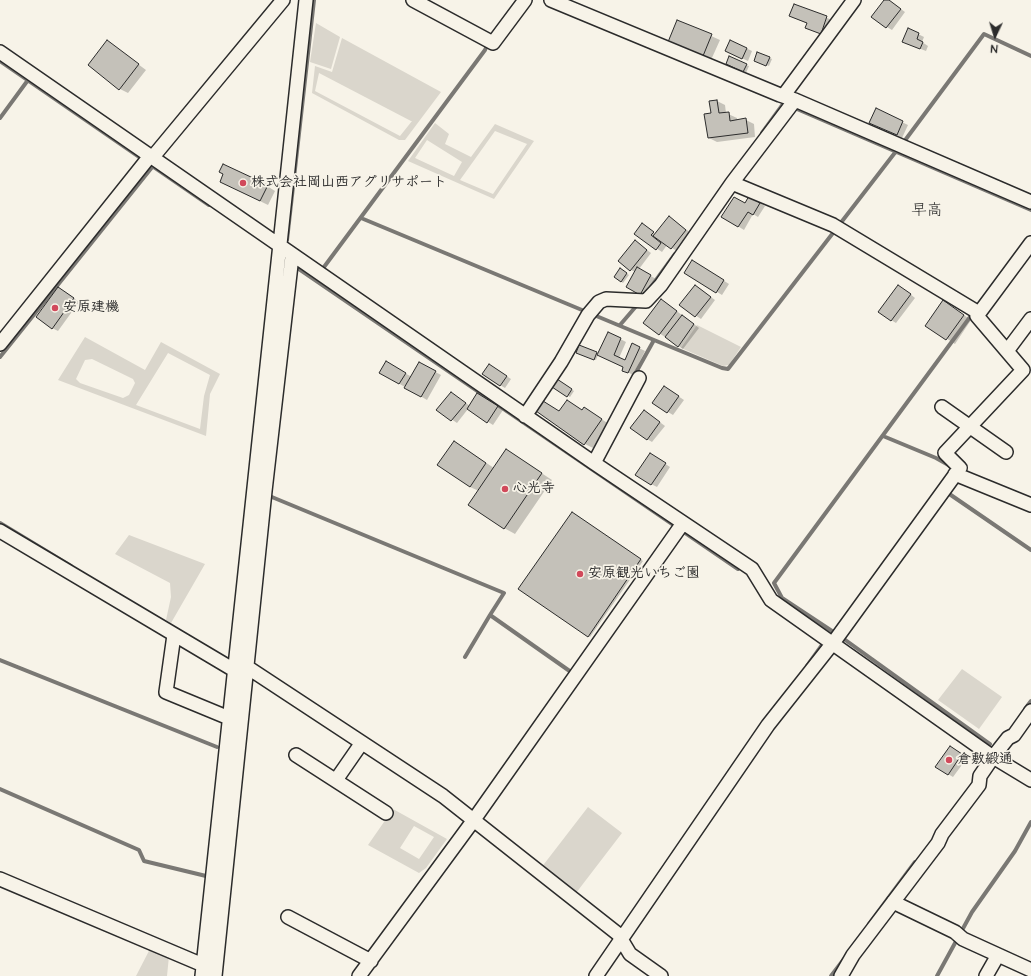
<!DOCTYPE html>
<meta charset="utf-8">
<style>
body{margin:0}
#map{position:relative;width:1031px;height:976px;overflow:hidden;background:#f7f3e8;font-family:"Architects Daughter",sans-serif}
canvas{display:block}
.north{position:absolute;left:975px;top:16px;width:40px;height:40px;-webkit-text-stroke:3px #f7f3e8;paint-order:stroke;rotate:184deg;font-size:11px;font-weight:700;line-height:16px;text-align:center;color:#2b2b2b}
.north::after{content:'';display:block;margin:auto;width:14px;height:18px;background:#2b2b2b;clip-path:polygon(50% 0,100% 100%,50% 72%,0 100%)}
</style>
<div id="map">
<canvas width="1031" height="976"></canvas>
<div class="north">N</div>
</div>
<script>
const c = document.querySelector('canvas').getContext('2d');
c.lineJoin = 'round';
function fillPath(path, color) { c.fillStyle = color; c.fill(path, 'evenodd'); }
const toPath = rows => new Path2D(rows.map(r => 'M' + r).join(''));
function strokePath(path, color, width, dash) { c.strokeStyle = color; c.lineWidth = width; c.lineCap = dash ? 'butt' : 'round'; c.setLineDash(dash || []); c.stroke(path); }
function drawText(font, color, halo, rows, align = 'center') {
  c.font = font + ' "Architects Daughter","Klee One",sans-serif'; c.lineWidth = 3.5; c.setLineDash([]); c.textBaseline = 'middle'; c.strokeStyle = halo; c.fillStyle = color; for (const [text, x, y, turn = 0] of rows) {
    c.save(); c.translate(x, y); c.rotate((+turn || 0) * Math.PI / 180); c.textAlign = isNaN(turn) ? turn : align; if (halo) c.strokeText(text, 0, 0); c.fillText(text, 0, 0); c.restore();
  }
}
const green = toPath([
 [316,23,340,37,331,69,310,62],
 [342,38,441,92,405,140,399,140,312,93,315,66,332,72],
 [319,73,411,121,412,121,400,136,315,91],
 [435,123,449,134,445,144,471,157,495,124,534,141,494,199,408,161],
 [495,131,527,144,493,194,460,180],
 [427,140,462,162,454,176,415,158],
 [697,325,741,347,729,365,723,366,681,348],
 [85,337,145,370,161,342,220,374,210,394,206,436,58,380],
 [168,353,210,375,204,396,200,429,136,405],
 [92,359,133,379,135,383,129,395,123,398,80,383,76,379,85,360],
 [129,535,205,564,171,623,166,620,171,597,170,583,115,554],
 [962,669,1002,697,979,729,938,700],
 [588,807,622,833,576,893,541,868],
 [393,809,447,839,426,868,419,873,368,845],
 [414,826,434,837,419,859,400,848],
 [151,947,169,956,167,976,136,976]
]);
const shadow = toPath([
 [885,0,891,2,905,12,892,30,887,27],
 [794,5,832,20,826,36,812,30,808,24,790,16],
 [678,21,720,40,711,60,677,46],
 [908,29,924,37,922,42,928,46,926,51,908,44],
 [107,41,146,70,128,93,120,89],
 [731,41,752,51,748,61,731,53],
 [770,58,772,59,769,66,757,61],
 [729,65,746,65,749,66,746,73],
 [717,101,725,105,726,113,737,118,737,121,746,120,754,124,755,137,717,142,709,138,712,114],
 [877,110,908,125,902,138,876,125],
 [229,186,267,186,275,191,268,205],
 [750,197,765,206,758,217,753,214,744,230,723,217,745,204],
 [669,217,691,233,677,251,667,245,662,252,635,234,649,230,655,234],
 [640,245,651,253,639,269,656,279,645,297,627,286,635,272,631,270],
 [693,261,729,284,722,295,685,272],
 [620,269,629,275,623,283,615,277],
 [700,289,715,300,701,319,680,305],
 [904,289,915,298,896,323,891,320],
 [64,291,79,302,58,331,52,328],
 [666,303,699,328,683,349,644,323],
 [951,306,971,320,955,344,926,325],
 [609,333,626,342,619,358,625,361,633,345,645,351,633,375,624,370,624,367,598,355,596,360,580,354,596,353,599,354],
 [386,363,412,377,419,363,441,375,427,400,381,373],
 [494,368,511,379,505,388,500,385],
 [557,380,574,391,570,397,553,387],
 [669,390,684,400,673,415,653,403],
 [456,396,470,406,483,397,503,410,493,425,468,409,457,423,438,410],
 [584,408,609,424,593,448,585,444,560,412,582,411],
 [649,414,665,426,652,442,647,439],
 [462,447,494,468,517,457,552,480,515,534,504,528,479,491,470,487],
 [655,457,670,467,657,487,651,484],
 [572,513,643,561,590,637,520,589],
 [956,750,967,758,953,777,948,774]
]);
const stream = toPath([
 [0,61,209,205],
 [797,109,1031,210],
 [0,118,28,80],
 [762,133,786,100],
 [906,139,984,34,1031,56],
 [361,218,654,340,722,368,728,369,897,150],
 [287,240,314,0],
 [296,267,738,569],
 [324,267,485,50,488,43],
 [651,287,675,254],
 [973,313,774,583,782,598,844,639,990,744],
 [620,325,638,304],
 [0,357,153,166],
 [634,376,654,340],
 [883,436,936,458,952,467],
 [945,491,1031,550],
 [267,495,504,593,490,615,571,672],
 [0,523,71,566],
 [465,657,490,615],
 [0,660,217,747],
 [807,666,822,645],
 [1025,709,1031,701],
 [0,789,139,850,144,861,206,876],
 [869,924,915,862],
 [831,976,844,959],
 [937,976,972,912,1015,851,1031,822]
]);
const building = toPath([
 [884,0,889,0,901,9,886,28,871,17,884,0],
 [794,4,827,16,821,34,805,28,807,23,789,16,794,4],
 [677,20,712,34,703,56,668,42,677,20],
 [908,28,919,33,917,39,923,42,920,49,902,42,908,28],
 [107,40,139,64,119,90,88,65,107,40],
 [730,40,747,48,742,59,725,51,730,40],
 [757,52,770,57,766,66,754,61,757,52],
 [729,56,747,64,743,72,726,64,729,56],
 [717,100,719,113,729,112,730,121,746,118,748,133,708,138,704,114,711,113,709,101,717,100],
 [876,108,903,121,897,135,869,123,876,108],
 [223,164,268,185,260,201,220,182,223,174,219,172,223,164],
 [749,196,760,203,753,215,748,212,738,227,721,217,734,197,745,203,749,196],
 [669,216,686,230,671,249,653,236,669,216],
 [642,223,654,232,651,235,661,243,656,250,634,234,642,223],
 [635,240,647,250,630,271,618,261,635,240],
 [692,260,724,280,716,293,684,273,692,260],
 [637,267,651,275,640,295,626,287,637,267],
 [620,268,627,273,621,282,614,277,620,268],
 [695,285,711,297,695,317,679,305,695,285],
 [898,285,911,294,891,321,878,312,898,285],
 [58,287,74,298,52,329,36,317,58,287],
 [661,299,677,311,659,335,643,323,661,299],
 [943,300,964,315,946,340,925,326,943,300],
 [682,315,694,324,678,347,665,337,682,315],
 [608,332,621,338,614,355,625,360,632,343,640,347,628,373,622,371,623,367,597,355,608,332],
 [579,345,597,352,594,360,576,353,579,345],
 [386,361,406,373,399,384,379,373,386,361],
 [419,362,436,371,421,397,404,388,419,362],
 [489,364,507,376,500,386,482,374,489,364],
 [557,379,572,389,567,397,552,387,557,379],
 [664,386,679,396,667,413,652,403,664,386],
 [451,392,466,403,451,421,436,410,451,392],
 [477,393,498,406,487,423,467,409,477,393],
 [567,400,582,410,584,407,602,419,584,445,536,411,543,401,559,411,567,400],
 [644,410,660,422,647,440,630,428,644,410],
 [454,441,486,463,470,487,437,465,454,441],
 [506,449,542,473,504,529,468,505,506,449],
 [650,453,666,463,651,485,635,475,650,453],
 [572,512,641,559,588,637,518,589,572,512],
 [950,746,962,754,948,775,935,767,950,746]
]);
const minor = toPath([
 [413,0,493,43,525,0],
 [551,0,780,95,795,100,1031,202],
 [0,52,594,463,752,569,771,600,993,757,1031,780],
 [784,95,854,0],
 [152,158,283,0],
 [732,183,833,225,979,313],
 [0,344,150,156],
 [1007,351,1031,319],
 [942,407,1006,452],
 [525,416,561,362,588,315,599,302,606,299,646,301,661,285,732,183,795,100],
 [594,463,639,378],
 [955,474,1031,505],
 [0,531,234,670],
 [174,635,166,692,229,718],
 [240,666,247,667,443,796,618,934,630,954,661,976],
 [296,755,386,813],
 [336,780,361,744],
 [0,879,203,965],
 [893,902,955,932,963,939,1031,970],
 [288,917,371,961],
 [202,976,306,0],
 [215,976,265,491,292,256],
 [359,976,473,821,683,523],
 [596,976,768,725,836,639,960,468,945,453,1023,370,977,316,1031,243],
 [841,976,853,955,938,843,942,834,979,785,980,776,993,757,1008,738,1014,735,1031,711],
 [986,976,998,955]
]);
const markers = [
 [243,183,4,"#d1495b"],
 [55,308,4,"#d1495b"],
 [505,489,4,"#d1495b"],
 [580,574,4,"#d1495b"],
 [949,760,4,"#d1495b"]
];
const poiNames = [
 ["株式会社岡山西アグリサポート",251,183],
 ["安原建機",63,308],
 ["心光寺",513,489],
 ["安原観光いちご園",588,574],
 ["倉敷緞通",957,760]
];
const quarterNames = [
 ["早高",927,212]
];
fillPath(green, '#dad6cc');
fillPath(shadow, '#0003');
strokePath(stream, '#7a7874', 4);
fillPath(building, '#c4c1b9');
strokePath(building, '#2b2b2b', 1);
strokePath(minor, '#2b2b2b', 16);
strokePath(minor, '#f7f3e8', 13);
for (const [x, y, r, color] of markers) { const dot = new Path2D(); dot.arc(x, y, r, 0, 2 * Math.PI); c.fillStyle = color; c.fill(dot); strokePath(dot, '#f7f3e8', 1.5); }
drawText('bold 14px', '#2b2b2b', '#f7f3e8', poiNames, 'left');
drawText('16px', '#2b2b2b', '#f7f3e8', quarterNames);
</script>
